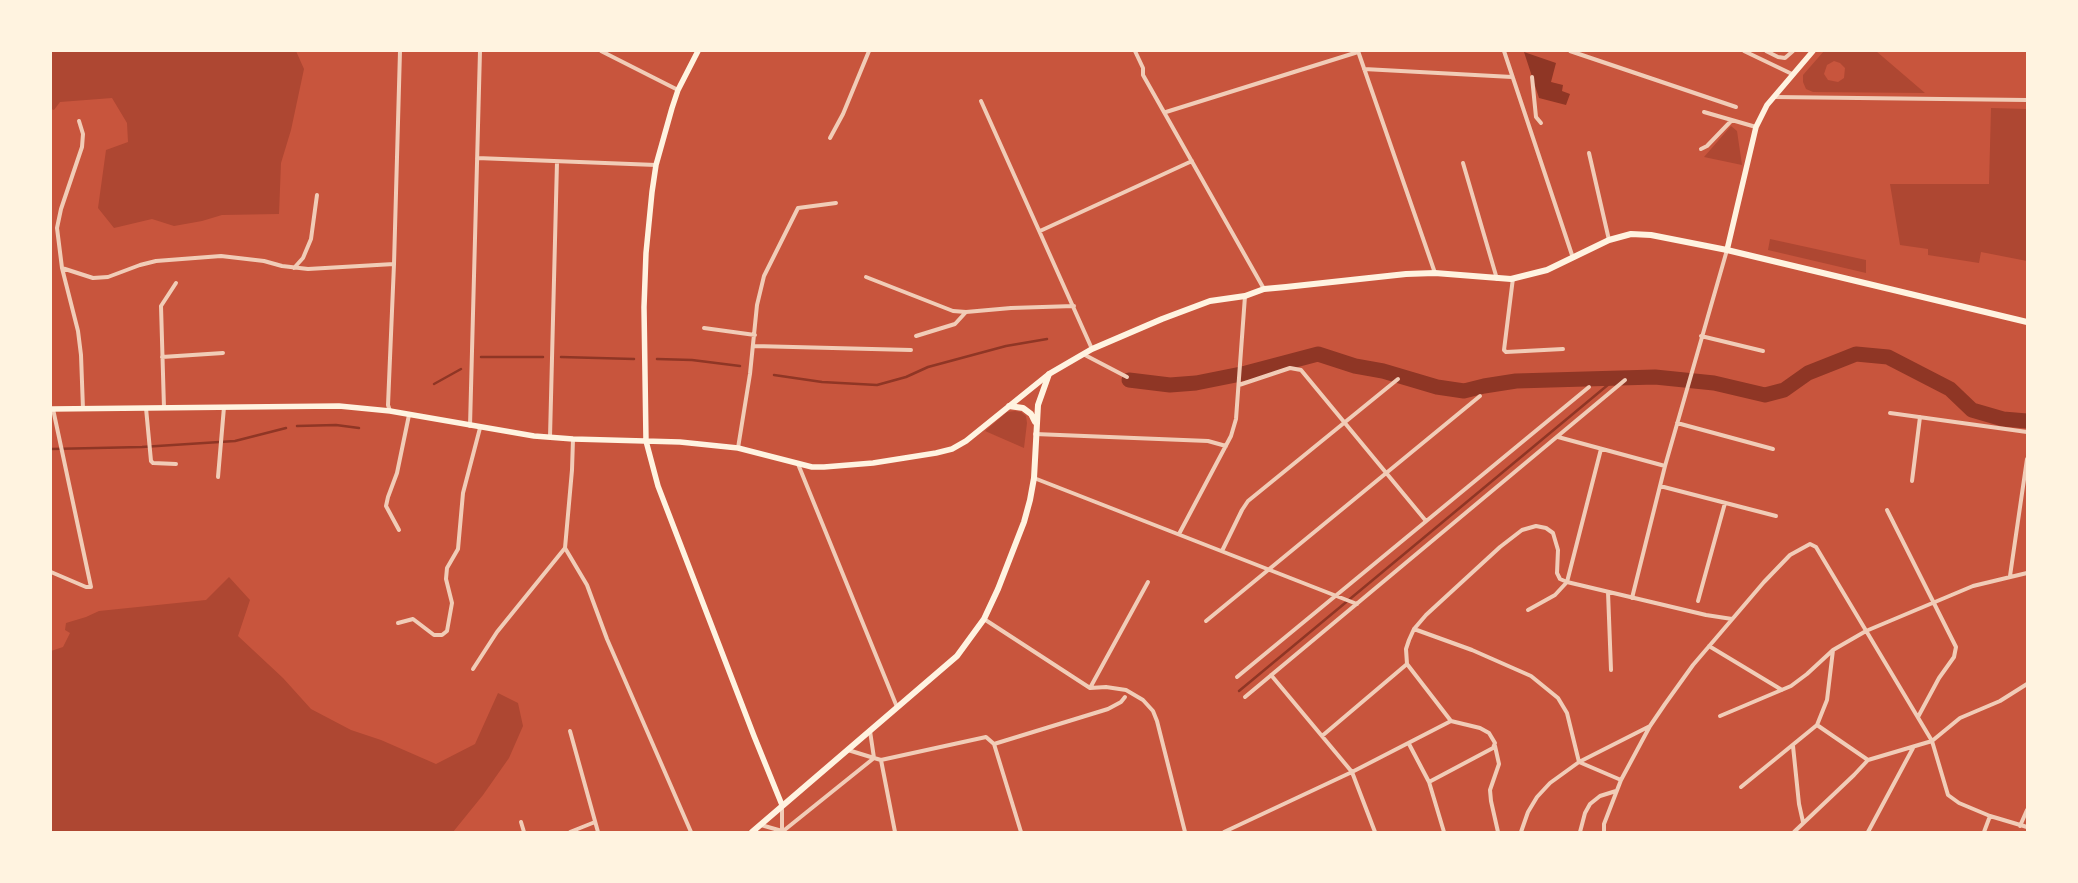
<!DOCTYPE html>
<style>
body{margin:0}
#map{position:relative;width:2078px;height:883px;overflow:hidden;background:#c8553d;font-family:"Sofia Sans Condensed",sans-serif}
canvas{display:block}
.frame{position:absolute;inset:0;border:52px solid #fff3e0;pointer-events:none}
</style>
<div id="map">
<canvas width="2078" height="883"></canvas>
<div class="frame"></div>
</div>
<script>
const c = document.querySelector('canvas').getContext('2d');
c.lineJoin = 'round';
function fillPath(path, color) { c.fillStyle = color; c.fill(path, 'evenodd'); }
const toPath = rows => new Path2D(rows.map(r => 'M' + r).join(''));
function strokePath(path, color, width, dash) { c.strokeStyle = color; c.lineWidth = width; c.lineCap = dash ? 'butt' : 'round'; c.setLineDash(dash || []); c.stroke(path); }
const green = toPath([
 [51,51,296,51,304,69,291,130,281,163,279,214,222,215,202,221,174,226,152,219,114,228,98,208,106,150,128,142,127,123,112,98,60,102,54,110,51,109],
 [1824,51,1876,51,1925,93,1813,92,1806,89,1803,82,1803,75],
 [1834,61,1840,63,1845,68,1844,78,1838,82,1828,80,1824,74,1827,65],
 [1991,108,2027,109,2027,261,1981,252,1979,263,1928,255,1928,249,1900,245,1890,184,1989,184],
 [1731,126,1737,131,1742,165,1704,157],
 [1770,239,1866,260,1866,273,1768,250],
 [1015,411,1021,412,1026,416,1027,423,1024,448,985,431,1007,412],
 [229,577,250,600,238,636,283,678,311,709,351,730,381,740,436,764,475,744,498,693,518,703,523,726,509,758,483,795,453,832,51,832,51,651,63,647,70,633,65,630,66,623,86,617,99,611,206,600]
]);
const water = toPath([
 [1524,52,1556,63,1551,82,1563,85,1562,91,1570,94,1566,105,1539,98]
]);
const stream = toPath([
 [481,357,543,357],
 [561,357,634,359],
 [657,359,692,360,740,366],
 [774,375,822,382,877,385,906,377,928,367,1006,346,1047,339],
 [434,384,461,369],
 [297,426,336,425,359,428],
 [51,449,142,447,235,441,286,428],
 [1239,691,1615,379]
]);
const river = toPath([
 [1129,380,1170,385,1196,383,1246,373,1318,354,1355,366,1383,371,1437,387,1464,391,1484,386,1516,381,1655,377,1714,383,1765,395,1784,390,1808,373,1856,354,1888,357,1950,389,1972,410,2003,419,2027,421]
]);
const minor = toPath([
 [601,51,678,90],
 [1135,51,1143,68,1143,75,1264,289],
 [1358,51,1435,273],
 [1504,51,1573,258],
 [1570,51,1736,107],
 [1744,51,1792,74],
 [1766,51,1778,57,1785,58,1793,51],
 [1364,69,1512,77],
 [1532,77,1536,117,1541,123],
 [1774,97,2027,100],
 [981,101,1092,349],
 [1166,112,1358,52],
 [1704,112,1756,127],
 [79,121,83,134,82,147,61,209,57,228,62,268,78,331,81,355,83,409],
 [830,138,843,114,869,51],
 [1701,149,1707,146,1732,120],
 [1589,153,1609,240],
 [477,158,656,165],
 [1463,163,1497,279],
 [1040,231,1192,161],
 [62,268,93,278,108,277,140,265,156,261,221,256,264,261,282,266,308,269,394,264],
 [294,268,303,258,311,239,317,195],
 [866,277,953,311,966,312],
 [1513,278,1504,350,1506,352,1563,349],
 [704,328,755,335],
 [916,336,955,324,966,312,1011,308,1074,306],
 [1701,336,1763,351],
 [754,346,911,350],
 [1083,354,1127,377],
 [162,357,223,353],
 [1239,385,1290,368,1301,370,1426,521],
 [146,408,151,461,153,463,176,464],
 [164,408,161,306,176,283],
 [390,411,388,405,394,264,400,51],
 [1890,413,2027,432],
 [1677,423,1773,449],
 [470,426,480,51],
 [1035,434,1208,441,1226,446],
 [550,437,557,162],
 [1558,437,1665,466],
 [573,439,572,470,565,548,587,585,607,639,691,832],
 [738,448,750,374,757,305,764,276,798,208,836,203],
 [798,464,897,707],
 [218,477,224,407],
 [1034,478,1357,604],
 [1912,481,1920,417],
 [1660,486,1776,516],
 [1887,510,1956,647,1954,657,1939,678,1918,717],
 [399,530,386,506,388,497,397,473,409,415],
 [1179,534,1231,436,1236,419,1245,296],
 [1222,551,1242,510,1248,501,1398,379],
 [51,572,86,587,91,587,53,409],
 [2010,576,2027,459],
 [1608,592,1611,670],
 [1632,598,1665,466,1727,250],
 [1698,601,1725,503],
 [1528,610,1555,595,1567,582,1601,449],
 [984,619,1090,688,1106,687,1126,690,1143,700,1153,711,1157,721,1185,832],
 [1206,621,1480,396],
 [398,623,413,619,434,635,442,635,447,631,452,603,446,579,447,568,458,549,463,493,480,428],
 [1414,629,1472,650,1531,676,1558,698,1567,713,1579,762,1621,780],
 [1709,646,1782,690],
 [473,669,497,632,565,548],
 [1271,675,1352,772,1375,832],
 [1237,677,1589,387],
 [1090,688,1148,582],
 [1245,697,1625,380],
 [1720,716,1791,686,1807,674,1833,650,1866,631,1973,586,2027,573],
 [1817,725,1868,760],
 [570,731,598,832],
 [1322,736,1407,664],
 [994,744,1021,832],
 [1409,744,1429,782,1444,832],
 [1495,746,1499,764,1490,790,1491,801,1498,832],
 [1793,746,1799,804,1803,822],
 [848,750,874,758,870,731],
 [881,760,895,832],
 [1429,782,1493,748,1495,743,1489,733,1480,728,1451,721,1407,664,1406,649,1409,640,1414,629,1426,615,1500,547,1522,530,1536,526,1546,528,1553,533,1558,550,1557,573,1560,579,1567,582,1706,615,1732,619],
 [1741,787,1817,725,1827,700,1833,650],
 [521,822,524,832],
 [761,825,782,831,782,807],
 [2020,826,2027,810],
 [570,832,595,822],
 [782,832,874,758,881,760,986,737,994,744,1108,709,1121,702,1125,697],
 [1224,832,1352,772,1451,721],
 [1521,832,1528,812,1537,797,1550,783,1579,762,1650,726],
 [1580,832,1585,813,1590,804,1600,796,1616,791],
 [1604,832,1604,824,1621,780,1650,726,1665,704,1693,665,1764,582,1790,555,1810,544,1816,547,1932,741,1948,795,1959,803,1990,816,2027,827],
 [1794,832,1854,775,1868,760,1932,741,1960,718,2000,701,2027,684],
 [1868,832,1913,748],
 [1984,832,1990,816]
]);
const secondary = toPath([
 [698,51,678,90,672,108,656,165,652,192,646,253,644,307,646,441,658,486,754,736,782,805],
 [1727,250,1756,127,1767,105,1813,51],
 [51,409,339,406,390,411,534,436,573,439,680,442,738,448,812,467,824,467,873,463,936,453,952,449,966,441,1049,374]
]);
const primary = toPath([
 [1009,406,1023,408,1031,414,1035,422],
 [752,832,957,656,984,619,998,589,1024,522,1030,500,1034,478,1038,405,1049,374,1092,349,1162,319,1210,301,1245,296,1264,289,1286,287,1406,274,1435,273,1511,279,1547,270,1609,240,1631,234,1651,235,1727,250,2027,322]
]);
fillPath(green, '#ae4732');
fillPath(water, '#8f3625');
strokePath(stream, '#8f3625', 2.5);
strokePath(river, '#8f3625', 15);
strokePath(minor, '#f1ccb7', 4);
strokePath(secondary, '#fff3e0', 5.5);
strokePath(primary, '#fff3e0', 6);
</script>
